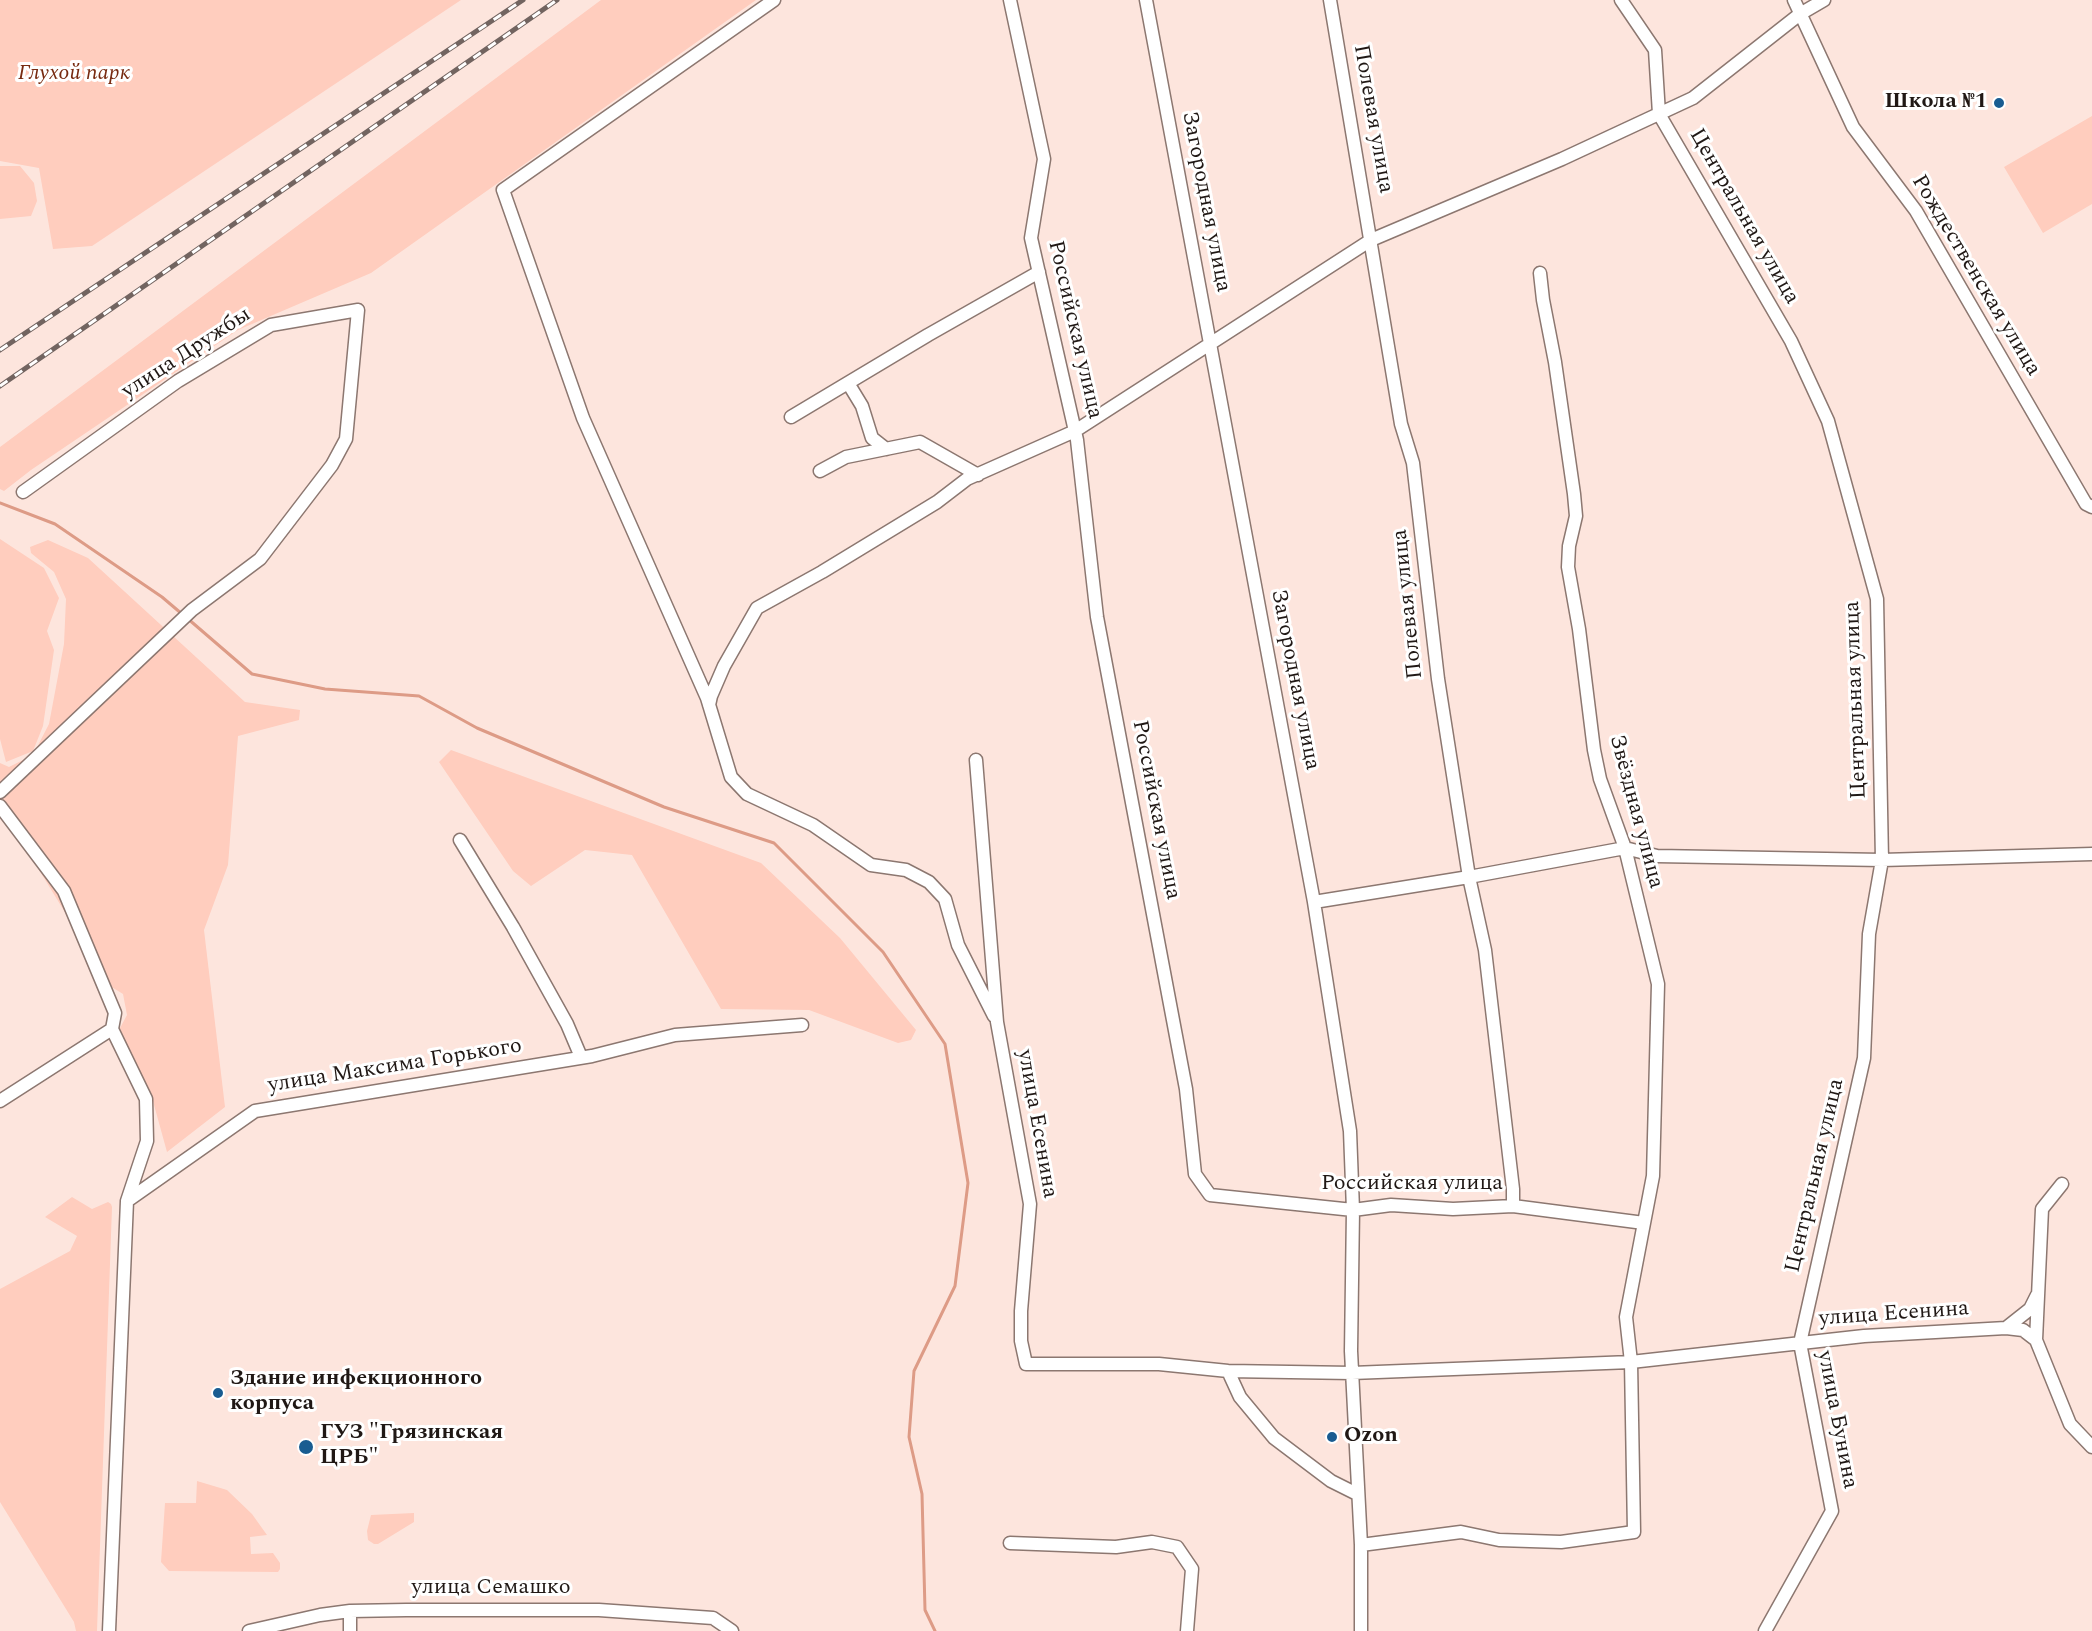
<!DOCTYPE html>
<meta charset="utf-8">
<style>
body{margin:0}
canvas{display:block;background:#fde5dd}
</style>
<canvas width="2092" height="1631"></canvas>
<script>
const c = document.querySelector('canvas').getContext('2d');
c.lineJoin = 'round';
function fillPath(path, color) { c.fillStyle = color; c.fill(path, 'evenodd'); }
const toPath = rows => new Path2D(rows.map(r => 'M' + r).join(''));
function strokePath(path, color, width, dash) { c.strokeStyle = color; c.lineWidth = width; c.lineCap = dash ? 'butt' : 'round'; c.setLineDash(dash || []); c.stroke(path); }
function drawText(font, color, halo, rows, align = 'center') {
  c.font = font + ' Spectral,serif'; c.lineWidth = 6; c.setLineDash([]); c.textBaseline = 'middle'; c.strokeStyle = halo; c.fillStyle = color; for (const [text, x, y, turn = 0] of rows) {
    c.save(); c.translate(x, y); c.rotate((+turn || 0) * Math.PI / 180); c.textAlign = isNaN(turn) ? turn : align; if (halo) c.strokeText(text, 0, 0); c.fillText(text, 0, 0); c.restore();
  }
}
const green = toPath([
 [0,0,461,0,92,246,53,249,39,168,0,161],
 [601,0,756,0,371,273,238,330,31,470,4,491,0,489,0,447],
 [2092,116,2092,204,2043,233,2004,167],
 [0,166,20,166,34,183,37,201,31,216,0,219],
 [0,539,44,568,59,598,47,631,54,650,43,726,33,751,6,762,0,739],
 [48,540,88,558,245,702,300,710,299,720,238,736,228,865,204,930,225,1107,167,1152,151,1094,119,1030,127,1015,123,994,110,986,0,806,0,763,9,767,33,755,49,724,64,644,66,599,54,572,31,553,30,547],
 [451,750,761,863,840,938,916,1030,911,1040,898,1043,809,1010,721,1009,632,855,585,850,531,886,513,871,439,762],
 [72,1197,92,1209,108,1202,111,1204,112,1207,97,1631,76,1631,74,1622,0,1502,0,1289,70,1251,77,1236,45,1217],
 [197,1481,227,1490,252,1514,267,1535,250,1537,251,1554,273,1553,280,1563,280,1569,278,1572,169,1571,161,1562,165,1503,196,1503],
 [414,1513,414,1522,378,1544,374,1544,368,1540,367,1531,371,1515]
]);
const stream = toPath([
 [0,503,55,524,162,597,182,614],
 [187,618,252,674,325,689,419,696,477,728,664,807,774,843,883,952,945,1044,968,1183,955,1286,914,1371,909,1437,922,1494,925,1610,935,1631]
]);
const minor = toPath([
 [774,0,503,190,583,418,707,698,731,777,747,794,813,825,871,865,906,870,929,882,945,899,958,945,994,1016],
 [1010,0,1044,159,1031,238,1077,440,1097,617,1186,1089,1195,1174,1210,1195,1353,1210,1391,1205,1453,1209,1513,1206,1644,1223],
 [1146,0,1314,902,1350,1131,1353,1210,1351,1351,1361,1545,1361,1631],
 [1330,0,1401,424,1413,463,1438,679,1469,877,1485,950,1513,1189,1513,1206],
 [1621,0,1655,50,1659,114,1791,341,1828,421,1877,599,1882,860,1869,934,1864,1058,1800,1343,1832,1511,1765,1631],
 [1794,0,1853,127,1916,211,2086,504,2092,507],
 [848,383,862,406,872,438,886,449],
 [791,417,928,335,1039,272],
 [820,471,846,457,920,442,978,475],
 [709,705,711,696,724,666,757,608,822,572,937,502,967,479,1075,431,1371,240,1562,159,1693,98,1800,14,1824,0],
 [976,760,997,1022,1030,1204,1021,1311,1021,1341,1026,1364,1159,1364,1228,1371,1352,1373,1631,1362,1864,1336,2006,1328,2023,1330,2036,1340,2070,1424,2092,1447],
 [0,792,192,610,260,559,332,465,346,439,358,310,271,325,178,381,23,492],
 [0,806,64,891,115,1013,112,1029],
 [460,840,513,927,567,1024,581,1057],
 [1314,902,1469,877,1625,848,1657,856,1882,860,2092,854],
 [0,1101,112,1029],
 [127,1201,255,1111,592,1056,675,1035,802,1025],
 [2006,1328,2030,1309,2037,1295],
 [2036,1340,2042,1209,2062,1184],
 [1228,1371,1240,1397,1274,1438,1331,1481,1357,1494],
 [1010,1543,1116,1547,1152,1542,1177,1547,1192,1569,1187,1631],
 [1361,1545,1461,1532,1499,1540,1561,1542,1634,1532,1631,1362,1626,1317,1653,1176,1658,984,1625,848,1600,779,1594,750,1579,629,1568,567,1569,546,1576,516,1574,494,1555,362,1543,300,1540,273],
 [109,1631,127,1201,147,1141,146,1099,112,1029],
 [249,1631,320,1615,350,1611,406,1610,599,1610,713,1618,732,1631],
 [350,1631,350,1611]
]);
const rail = toPath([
 [0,350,523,0],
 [0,386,557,0]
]);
const markers = [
 [1999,103,6,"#195c91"],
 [218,1393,6,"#195c91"],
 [1332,1437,6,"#195c91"],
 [306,1447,8,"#195c91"]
];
const parkNames = [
 ["Глухой парк",74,75]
];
const poiNames = [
 ["Школа №1",1987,103,"right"],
 ["Здание инфекционного",230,1380],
 ["корпуса",230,1405],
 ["ГУЗ \"Грязинская",320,1434],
 ["ЦРБ\"",320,1459],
 ["Ozon",1344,1437]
];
const streetNames = [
 ["Полевая улица",1372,119,80],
 ["Загородная улица",1205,202,79],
 ["Центральная улица",1743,217,60],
 ["Рождественская улица",1975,276,59],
 ["Российская улица",1074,330,77],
 ["улица Дружбы",187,354,-33],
 ["Полевая улица",1409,604,-96],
 ["Загородная улица",1294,680,79],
 ["Центральная улица",1857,700,-92],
 ["Российская улица",1155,810,79],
 ["Звёздная улица",1635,812,75],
 ["улица Максима Горького",395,1067,-9],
 ["улица Есенина",1036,1124,80],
 ["Центральная улица",1816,1176,-77],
 ["Российская улица",1412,1185],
 ["улица Есенина",1894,1315,-4],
 ["улица Бунина",1836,1420,79],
 ["улица Семашко",491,1589]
];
fillPath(green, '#ffcdbe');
strokePath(stream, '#dd9b86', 3);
strokePath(minor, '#8c7770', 15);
strokePath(minor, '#fff', 12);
strokePath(rail, '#726460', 5);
strokePath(rail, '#fff', 3, [9]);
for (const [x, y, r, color] of markers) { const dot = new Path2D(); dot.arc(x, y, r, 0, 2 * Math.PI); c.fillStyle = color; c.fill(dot); strokePath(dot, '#fff', 2); }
drawText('italic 22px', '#782b11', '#fff', parkNames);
drawText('bold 22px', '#201815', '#fff', poiNames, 'left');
drawText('22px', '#201815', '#fff', streetNames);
</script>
